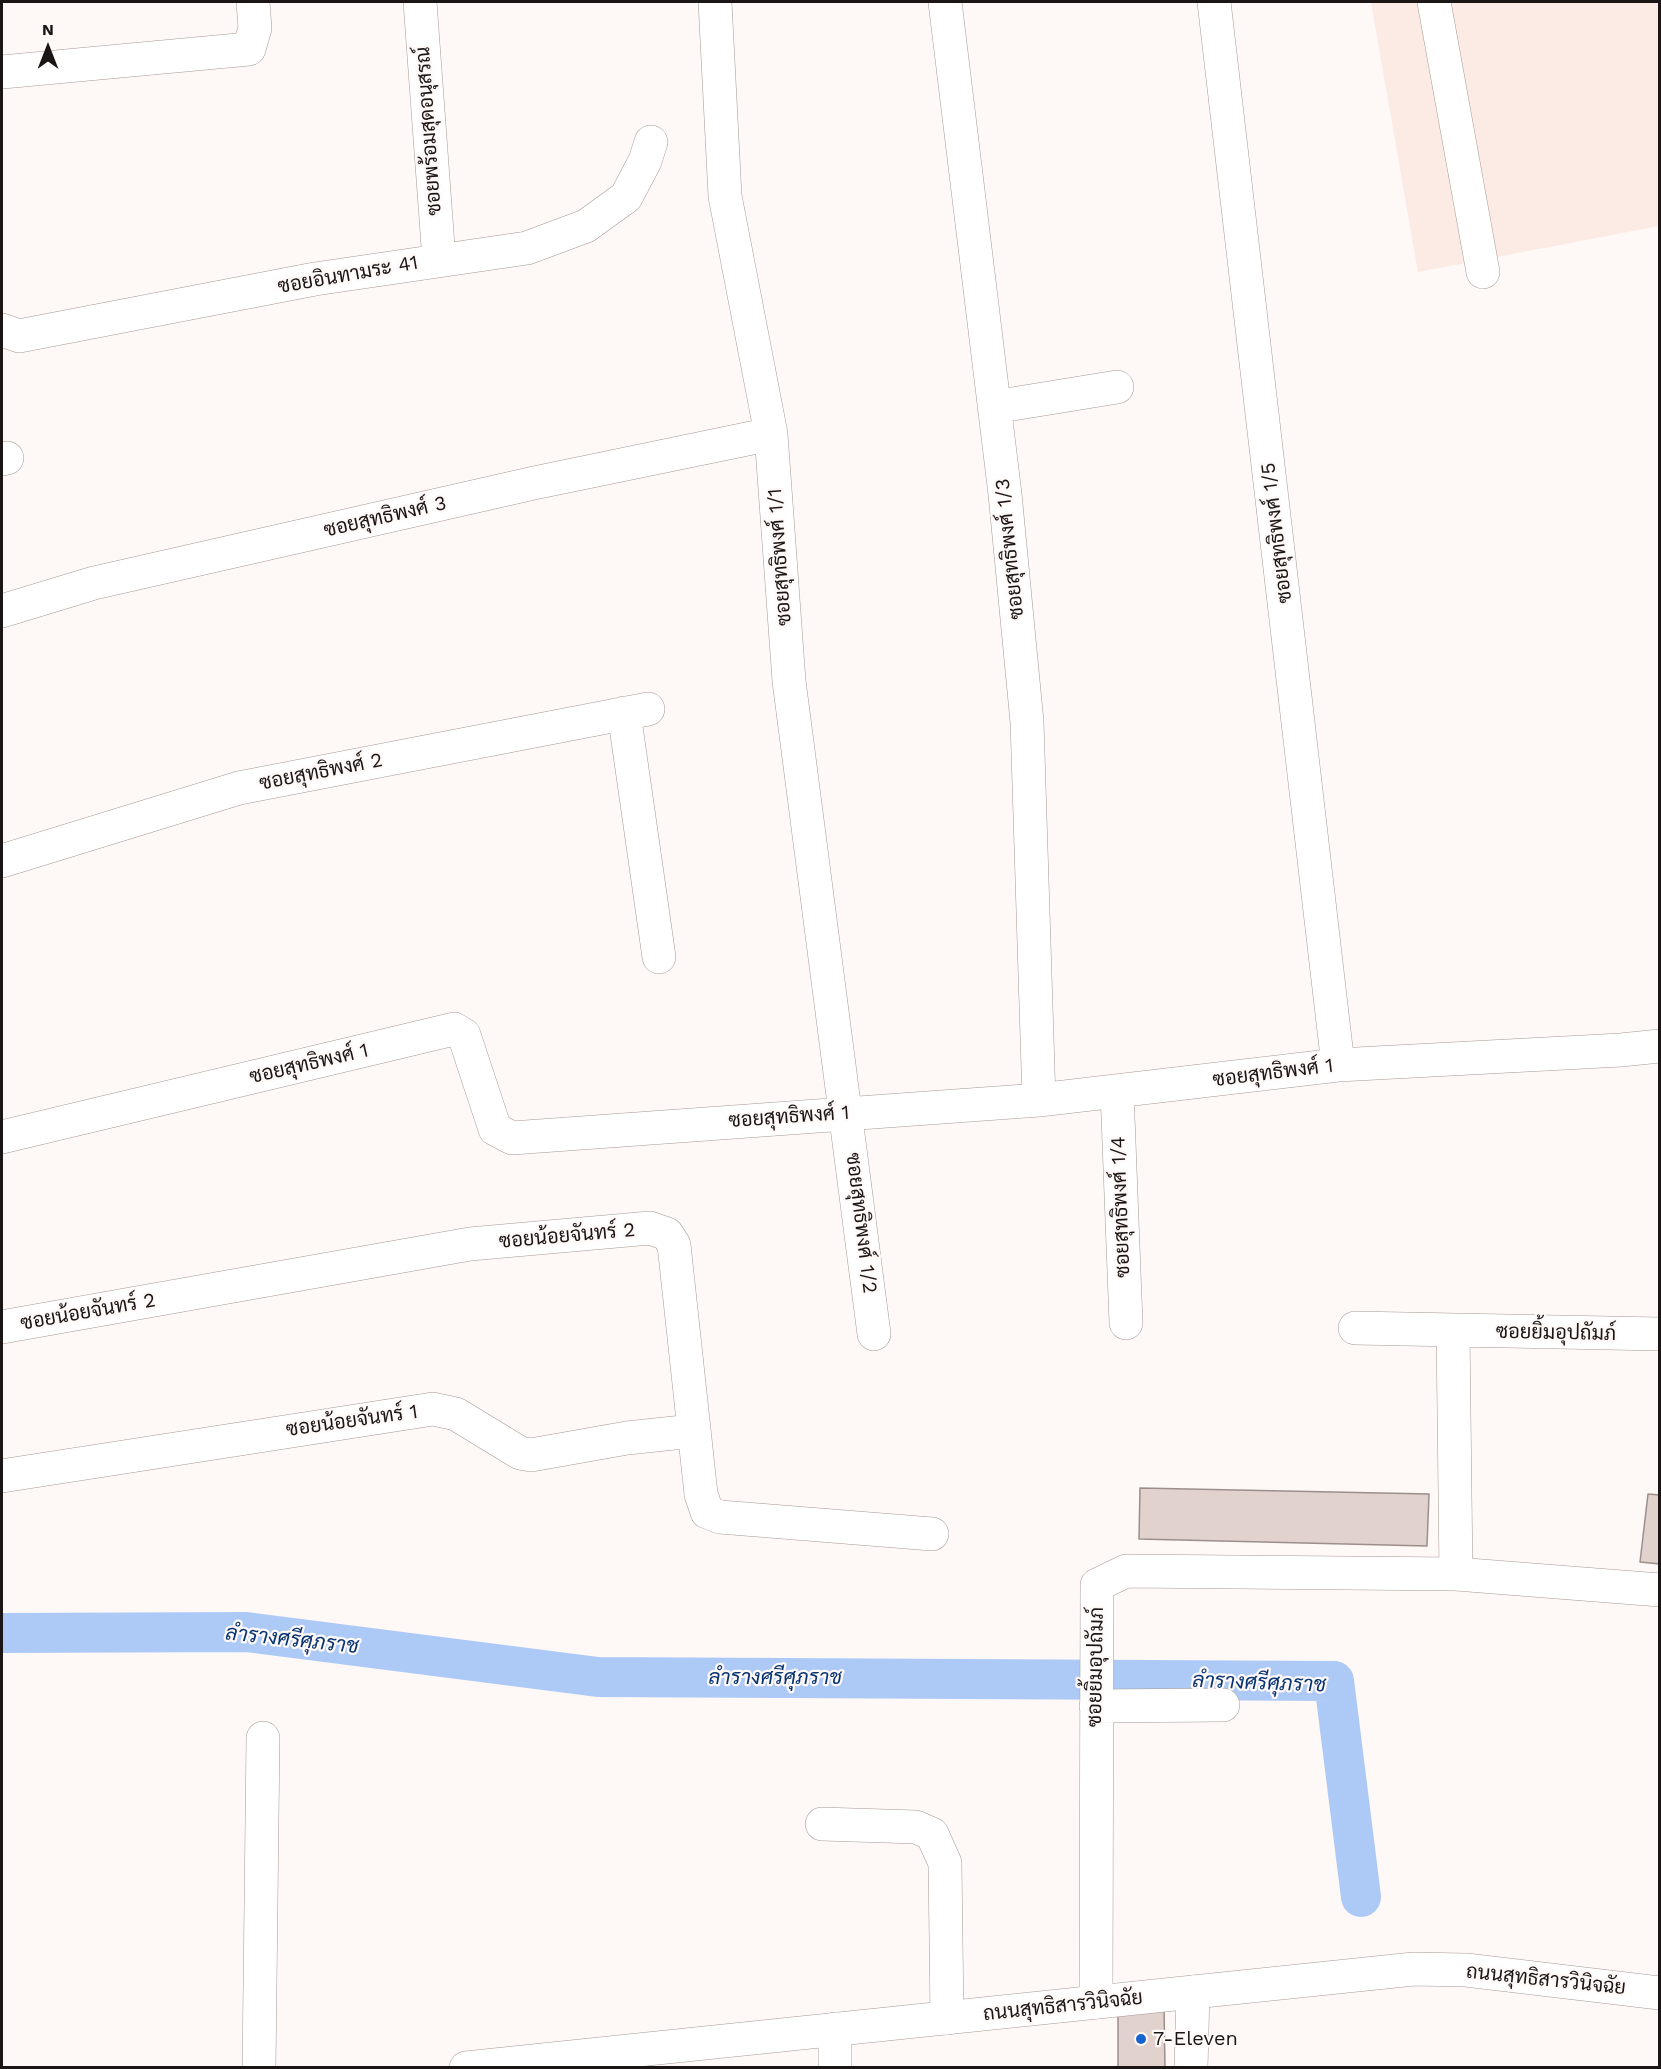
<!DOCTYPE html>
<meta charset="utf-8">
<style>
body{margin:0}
#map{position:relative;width:1661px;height:2069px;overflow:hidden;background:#fef8f6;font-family:"Work Sans",sans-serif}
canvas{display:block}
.frame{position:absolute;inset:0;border:3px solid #1b1615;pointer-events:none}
.north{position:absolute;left:18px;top:18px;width:60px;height:60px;-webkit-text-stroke:4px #fef8f6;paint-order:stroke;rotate:0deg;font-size:16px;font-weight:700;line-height:24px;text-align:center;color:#1b1615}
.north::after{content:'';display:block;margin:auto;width:21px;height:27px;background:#1b1615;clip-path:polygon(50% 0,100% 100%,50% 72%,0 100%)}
</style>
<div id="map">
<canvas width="1661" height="2069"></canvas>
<div class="frame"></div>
<div class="north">N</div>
</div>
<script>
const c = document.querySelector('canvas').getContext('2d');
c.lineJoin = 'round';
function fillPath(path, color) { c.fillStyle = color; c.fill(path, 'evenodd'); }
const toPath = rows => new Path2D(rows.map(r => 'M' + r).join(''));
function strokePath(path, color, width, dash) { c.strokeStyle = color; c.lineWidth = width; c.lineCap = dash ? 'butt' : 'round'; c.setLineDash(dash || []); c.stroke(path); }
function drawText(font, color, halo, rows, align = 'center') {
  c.font = font + ' "Work Sans",Sarabun,sans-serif'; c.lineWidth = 4.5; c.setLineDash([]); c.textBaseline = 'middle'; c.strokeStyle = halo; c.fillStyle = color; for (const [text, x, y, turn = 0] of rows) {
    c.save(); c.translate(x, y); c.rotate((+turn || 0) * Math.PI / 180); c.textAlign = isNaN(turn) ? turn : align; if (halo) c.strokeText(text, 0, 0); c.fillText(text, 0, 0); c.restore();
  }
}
const built = toPath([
 [1371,2,1659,2,1659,226,1418,272]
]);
const canal = toPath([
 [2,1633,246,1632,598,1677,1334,1681,1361,1897]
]);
const building = toPath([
 [1140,1488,1429,1494,1427,1546,1139,1539,1140,1488],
 [1648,1494,1660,1495,1660,1564,1640,1562,1648,1494],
 [1164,2006,1165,2068,1118,2068,1118,2010,1164,2006]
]);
const minor = toPath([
 [420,2,439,260],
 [715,2,725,196,771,434,789,681,874,1334],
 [945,2,1005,494,1027,722,1039,1100],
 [1214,2,1338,1065],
 [1434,2,1483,272],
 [2,72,249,49,255,28,253,2],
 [2,330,19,336,315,279,527,248,586,226,626,197,645,161,651,142],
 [994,407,1117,387],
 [2,459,7,458],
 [2,611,94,583,534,483,771,434],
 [624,713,659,957],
 [2,861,239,788,648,709],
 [1117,1091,1126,1323],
 [2,1137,454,1029,464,1035,495,1129,512,1138,1039,1100,1338,1065,1621,1050,1660,1046],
 [2,1327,470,1244,650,1228,667,1234,674,1245,701,1494,707,1512,720,1517,932,1534],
 [1355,1328,1660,1334],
 [1453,1331,1456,1574],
 [2,1476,433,1409,456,1414,520,1453,531,1455,627,1438,693,1431],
 [1096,1706,1223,1705],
 [822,1824,916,1827,932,1834,945,1863,947,2018],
 [1096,2002,1097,1585,1126,1571,1456,1574,1660,1590],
 [259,2068,263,1738],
 [835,2068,835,2029],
 [1191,2068,1193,1992]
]);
const major = toPath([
 [466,2068,1414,1969,1466,1970,1660,1993]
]);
const markers = [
 [1141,2039,6,"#1763cd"]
];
const streetNames = [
 ["ซอยพร้อมสุดอนุสรณ์",429,131,-94],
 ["ซอยอินทามระ 41",348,275,-10],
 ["ซอยสุทธิพงศ์ 3",385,517,-13],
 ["ซอยสุทธิพงศ์ 1/5",1277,533,-97],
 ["ซอยสุทธิพงศ์ 1/3",1010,549,-96],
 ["ซอยสุทธิพงศ์ 1/1",780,557,-94],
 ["ซอยสุทธิพงศ์ 2",321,772,-11],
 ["ซอยสุทธิพงศ์ 1",309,1064,-13],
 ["ซอยสุทธิพงศ์ 1",1273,1073,-7],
 ["ซอยสุทธิพงศ์ 1",789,1117,-4],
 ["ซอยสุทธิพงศ์ 1/4",1121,1207,-92],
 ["ซอยสุทธิพงศ์ 1/2",861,1223,83],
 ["ซอยน้อยจันทร์ 2",567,1236,-5],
 ["ซอยน้อยจันทร์ 2",88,1312,-10],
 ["ซอยยิ้มอุปถัมภ์",1556,1333,1],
 ["ซอยน้อยจันทร์ 1",352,1421,-8],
 ["ซอยยิ้มอุปถัมภ์",1096,1667,-89],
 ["ถนนสุทธิสารวินิจฉัย",1546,1980,6],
 ["ถนนสุทธิสารวินิจฉัย",1063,2006,-6]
];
const poiNames = [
 ["7-Eleven",1153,2039]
];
const waterNames = [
 ["ลำรางศรีศุภราช",292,1640,6],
 ["ลำรางศรีศุภราช",775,1678],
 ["ลำรางศรีศุภราช",1259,1683,2]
];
fillPath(built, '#fceae4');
strokePath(canal, '#adcaf7', 40);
fillPath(building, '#e1d2ce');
strokePath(building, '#9c8f8b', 1.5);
strokePath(minor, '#a69994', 34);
strokePath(major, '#a69994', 34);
strokePath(minor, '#fff', 33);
strokePath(major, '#fff', 33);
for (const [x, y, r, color] of markers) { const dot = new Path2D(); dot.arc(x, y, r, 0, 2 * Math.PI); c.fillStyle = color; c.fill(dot); strokePath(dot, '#fef8f6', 2); }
drawText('20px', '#1b1615', '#fef8f6', streetNames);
drawText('20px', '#1b1615', '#fef8f6', poiNames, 'left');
drawText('italic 21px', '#073473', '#fef8f6', waterNames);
</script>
